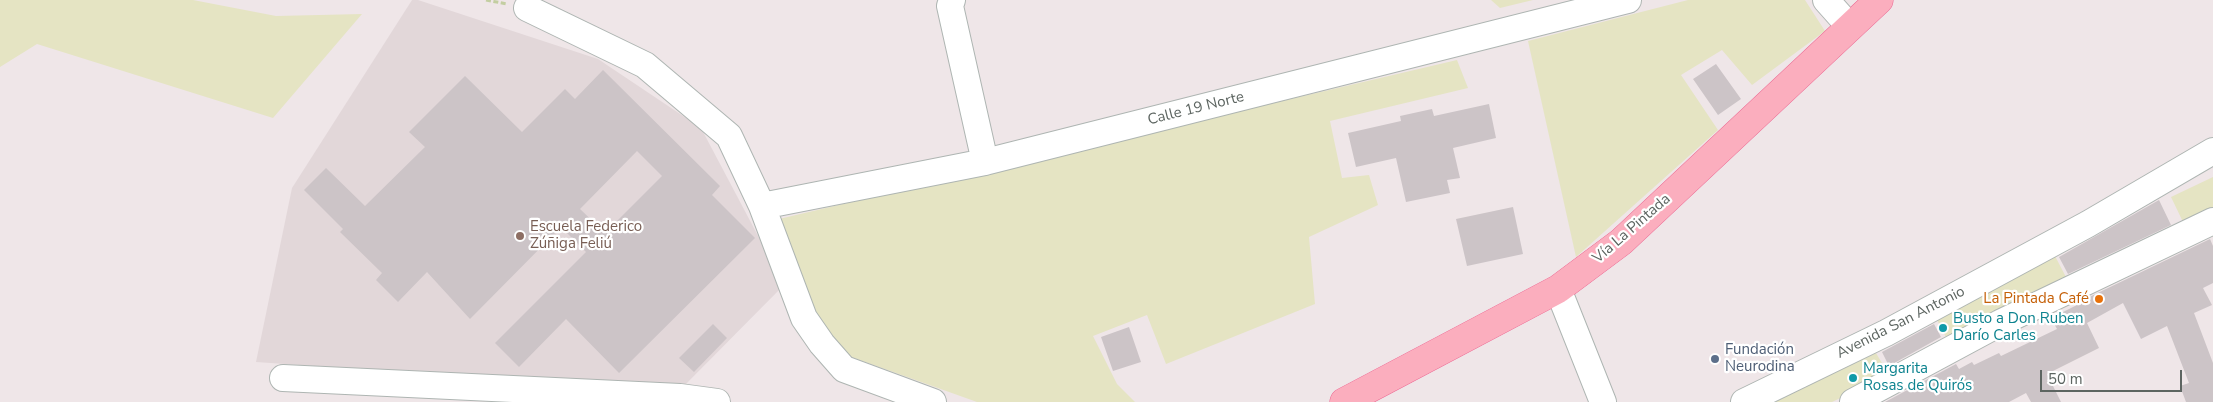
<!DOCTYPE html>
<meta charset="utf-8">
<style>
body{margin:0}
#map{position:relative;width:2213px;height:402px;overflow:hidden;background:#efe6e8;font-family:"Nunito Sans",sans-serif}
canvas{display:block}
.scale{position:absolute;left:2040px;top:370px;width:142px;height:22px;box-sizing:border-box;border:2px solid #5d6561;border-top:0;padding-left:6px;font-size:15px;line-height:18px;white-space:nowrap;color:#5d6561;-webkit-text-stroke:4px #fff;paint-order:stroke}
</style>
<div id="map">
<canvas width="2213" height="402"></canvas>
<div class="scale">50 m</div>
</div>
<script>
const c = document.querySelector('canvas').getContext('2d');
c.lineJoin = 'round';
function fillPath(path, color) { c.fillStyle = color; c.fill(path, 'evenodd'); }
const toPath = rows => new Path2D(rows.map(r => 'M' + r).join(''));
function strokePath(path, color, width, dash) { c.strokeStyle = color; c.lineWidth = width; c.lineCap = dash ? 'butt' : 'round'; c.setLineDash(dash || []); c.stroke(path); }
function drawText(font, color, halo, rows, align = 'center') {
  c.font = font + ' "Nunito Sans",sans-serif'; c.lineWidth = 4.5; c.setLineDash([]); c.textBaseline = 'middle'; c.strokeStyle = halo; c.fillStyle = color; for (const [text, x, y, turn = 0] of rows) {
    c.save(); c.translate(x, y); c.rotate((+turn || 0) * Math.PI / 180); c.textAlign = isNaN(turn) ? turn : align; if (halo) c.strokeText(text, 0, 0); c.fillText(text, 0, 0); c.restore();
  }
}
const education = toPath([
 [412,0,418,0,598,59,701,128,784,285,679,391,256,362,292,188]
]);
const green = toPath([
 [0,0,193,0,276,16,362,14,273,118,37,44,0,67],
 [1491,0,1533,0,1500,8],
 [1688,0,1805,0,1825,31,1752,85,1722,50,1681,75,1718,130,1576,257,1528,41],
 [1457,60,1468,88,1330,121,1342,178,1369,175,1378,205,1309,237,1315,304,1166,364,1147,315,1093,336,1117,384,1135,402,977,402,840,353,808,299,779,219],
 [2213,177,2213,211,2184,224,2171,197],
 [2055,256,2067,279,1948,341,1936,318],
 [1876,353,1889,375,1832,402,1774,402]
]);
const building = toPath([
 [1716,64,1741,99,1718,115,1693,79],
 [603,70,720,186,712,195,755,238,619,373,566,319,519,367,495,343,586,252,561,227,470,319,427,272,398,302,376,280,382,273,340,232,343,229,304,190,326,168,365,206,425,147,409,132,465,76,522,132,565,89,575,99],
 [637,151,662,176,605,233,580,209],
 [1489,104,1496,138,1453,148,1460,178,1447,180,1450,193,1406,202,1396,158,1356,167,1348,133,1401,121,1400,116,1432,109,1434,116],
 [2159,200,2171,225,2068,274,2059,257],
 [1513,207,1523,254,1467,266,1456,219],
 [2210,239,2213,246,2213,283,2203,288,2212,305,2194,313,2213,363,2213,402,2186,402,2180,386,2189,383,2167,326,2141,339,2123,303,2087,323,2099,348,2047,374,2061,402,2031,402,2026,393,2009,402,1885,402,1956,364,1959,369,1972,362,1974,365,1999,353,2001,356,2057,329,2051,318,2081,303,2081,301],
 [713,324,727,338,694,372,679,358],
 [1934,324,1941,337,1889,366,1882,352],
 [1129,327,1141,362,1113,371,1101,337]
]);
const path = toPath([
 [486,0,507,4]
]);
const minor = toPath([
 [952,0,950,6,985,162],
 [1826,0,1850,27],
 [527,8,645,65,729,136,762,206,804,318,822,344,844,369,933,402],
 [762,206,985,162,1628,0],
 [1558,289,1603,402],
 [283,378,680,397,717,402],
 [1744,402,1886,333,2088,224,2213,151],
 [1853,402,2000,323,2213,221]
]);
const major = toPath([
 [1344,402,1558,289,1621,242,1879,0]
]);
const markers = [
 [520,236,5,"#8d6e63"],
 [2099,299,5,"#e8710a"],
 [1943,328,5,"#0f9aa8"],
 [1715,359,5,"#5c6f8a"],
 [1853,378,5,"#0f9aa8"]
];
const streetNames = [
 ["Calle 19 Norte",1196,109,-14],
 ["Vía La Pintada",1632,229,-41],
 ["Avenida San Antonio",1901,323,-27]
];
const educationNames = [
 ["Escuela Federico",530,227],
 ["Zúñiga Feliú",530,244]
];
const foodNames = [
 ["La Pintada Café",2089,299]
];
const cultureNames = [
 ["Busto a Don Ruben",1953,319],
 ["Darío Carles",1953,336],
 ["Margarita",1863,369],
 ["Rosas de Quirós",1863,386]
];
const serviceNames = [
 ["Fundación",1725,350],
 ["Neurodina",1725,367]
];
fillPath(education, '#e2d7d9');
fillPath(green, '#e5e4c3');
fillPath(building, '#ccc4c7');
strokePath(minor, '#aeb5b2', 28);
strokePath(major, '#eb628f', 29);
strokePath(path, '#c3cea1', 3, [5, 2.5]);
strokePath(minor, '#fff', 26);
strokePath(major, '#fbaebe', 28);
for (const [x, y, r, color] of markers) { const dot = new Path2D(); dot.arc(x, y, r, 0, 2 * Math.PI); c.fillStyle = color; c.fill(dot); strokePath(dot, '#fff', 2); }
drawText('15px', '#5d6561', '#fff', streetNames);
drawText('15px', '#785e54', '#fff', educationNames, 'left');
drawText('15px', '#c56008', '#fff', foodNames, 'right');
drawText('15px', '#0d838f', '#fff', cultureNames, 'left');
drawText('15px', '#4e5e75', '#fff', serviceNames, 'left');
</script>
